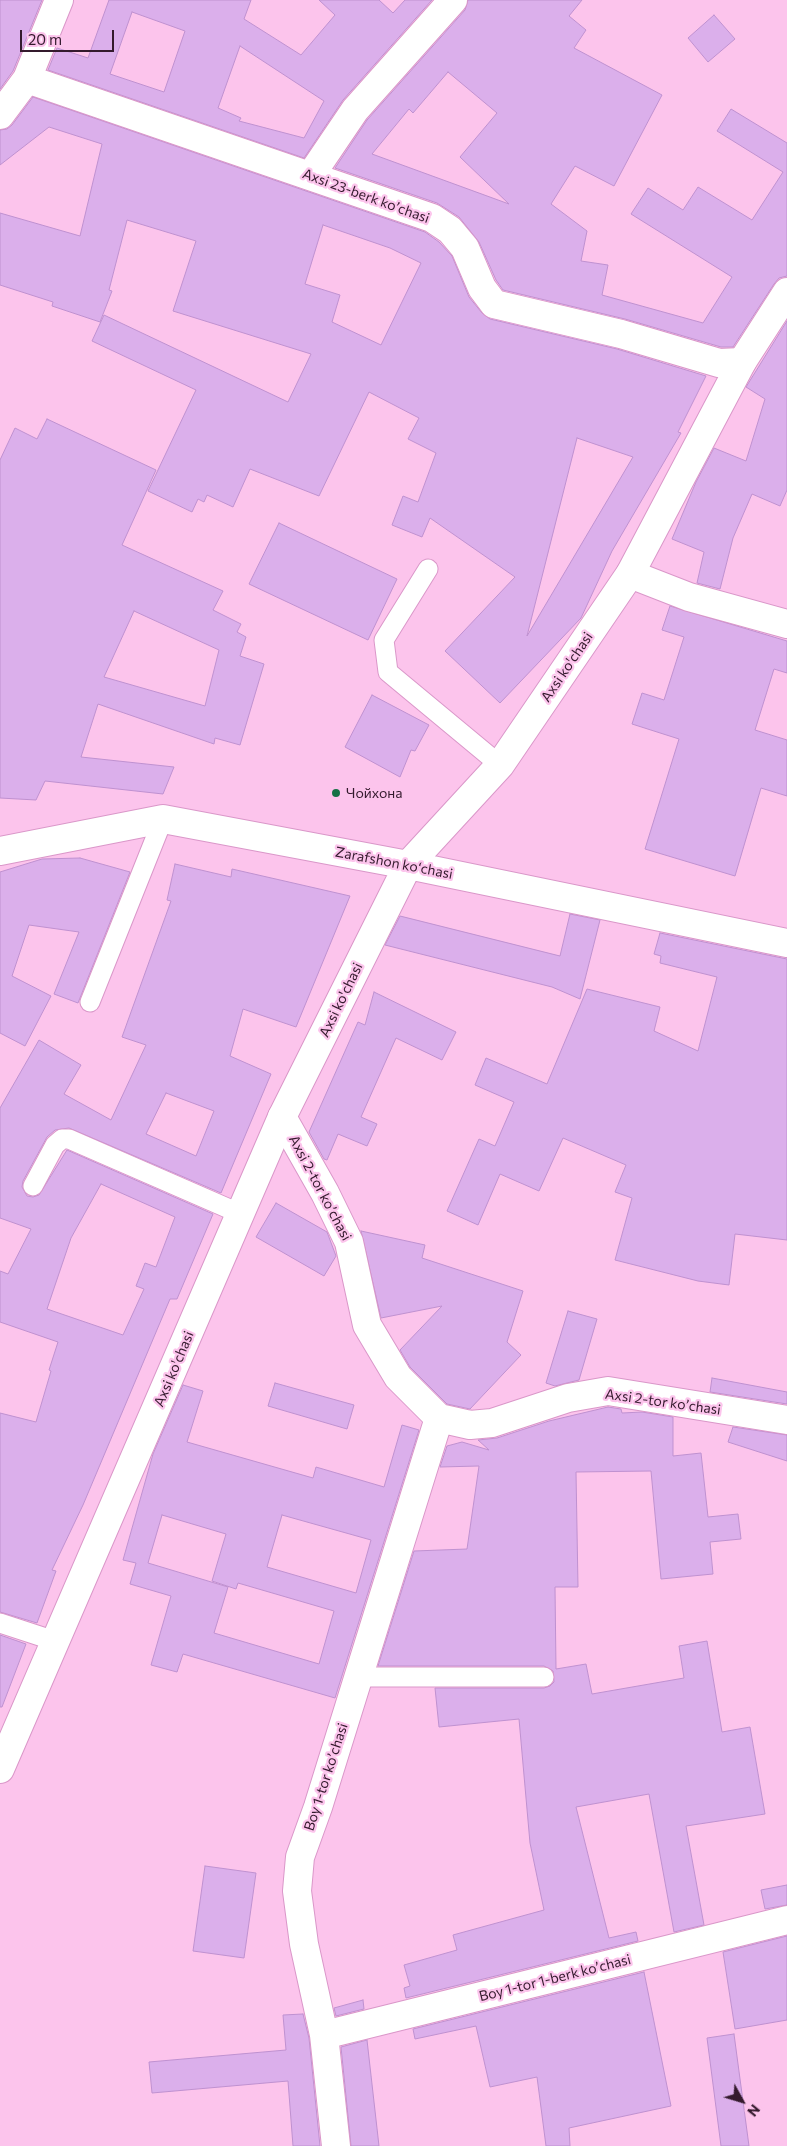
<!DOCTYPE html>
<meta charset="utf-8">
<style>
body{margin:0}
#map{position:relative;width:787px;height:2146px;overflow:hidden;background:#fcc4ec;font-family:Commissioner,sans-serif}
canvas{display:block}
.north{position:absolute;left:717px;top:2076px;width:50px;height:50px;-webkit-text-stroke:4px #fcc4ec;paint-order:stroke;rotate:129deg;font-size:14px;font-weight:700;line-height:20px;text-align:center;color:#341a2d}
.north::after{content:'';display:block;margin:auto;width:18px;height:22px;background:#341a2d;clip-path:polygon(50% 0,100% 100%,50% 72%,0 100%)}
.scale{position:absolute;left:20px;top:30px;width:94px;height:22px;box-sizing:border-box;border:2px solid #341a2d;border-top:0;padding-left:6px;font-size:15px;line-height:18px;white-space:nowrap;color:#341a2d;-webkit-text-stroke:4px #fcc4ec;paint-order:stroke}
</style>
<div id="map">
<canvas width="787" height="2146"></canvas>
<div class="north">N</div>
<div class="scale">20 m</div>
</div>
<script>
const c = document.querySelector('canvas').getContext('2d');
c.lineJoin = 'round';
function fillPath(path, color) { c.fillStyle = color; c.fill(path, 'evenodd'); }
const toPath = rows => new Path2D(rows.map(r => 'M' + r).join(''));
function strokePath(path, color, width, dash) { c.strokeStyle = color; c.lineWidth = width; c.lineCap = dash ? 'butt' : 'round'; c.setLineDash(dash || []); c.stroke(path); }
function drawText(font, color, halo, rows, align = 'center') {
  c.font = font + ' Commissioner,sans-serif'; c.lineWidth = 4.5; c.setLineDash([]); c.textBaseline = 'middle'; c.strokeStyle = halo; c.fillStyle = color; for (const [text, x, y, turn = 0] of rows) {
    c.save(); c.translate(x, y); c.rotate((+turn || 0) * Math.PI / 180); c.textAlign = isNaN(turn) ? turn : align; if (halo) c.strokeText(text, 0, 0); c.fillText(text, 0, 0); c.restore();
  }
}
const building = toPath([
 [0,0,42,0,13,71,0,89,0,0],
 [109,0,251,0,244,19,301,55,335,15,319,0,379,0,393,13,405,0,432,0,343,100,304,158,48,70,57,48,88,58,109,0],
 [132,12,185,31,164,92,110,74,132,12],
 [240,46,324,101,304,138,239,121,241,118,218,108,240,46],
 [468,0,582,0,569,16,586,30,574,48,662,95,614,186,575,166,551,204,587,231,581,261,608,265,602,295,703,323,732,277,631,214,648,188,683,210,698,187,752,220,783,172,717,131,731,109,787,143,787,276,779,278,774,284,733,347,721,347,625,319,503,290,496,280,479,242,459,217,437,203,335,168,367,120,465,10,468,0],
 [448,72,497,113,460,157,509,204,372,154,409,109,413,113,448,72],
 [714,15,735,39,708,62,688,38,714,15],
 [33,97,425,232,439,242,452,256,469,297,482,313,490,319,617,349,706,376,678,432,681,433,612,551,581,618,500,703,445,651,515,577,430,518,422,537,392,525,403,496,418,502,436,453,408,439,419,418,369,392,319,496,250,469,233,507,207,495,204,502,198,499,192,512,148,491,196,390,92,341,104,315,288,402,311,354,173,311,196,241,127,220,109,290,112,291,100,322,52,306,53,302,0,285,0,213,80,236,102,144,49,127,0,165,0,130,7,129,12,125,33,97],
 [323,225,390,248,421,263,381,345,332,322,340,295,305,284,323,225],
 [577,438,633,457,527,636,577,438],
 [787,321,787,490,780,506,752,494,733,538,720,589,697,583,704,552,672,539,696,482,714,448,746,461,765,399,746,387,787,321],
 [47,419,156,470,122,545,223,591,213,610,241,624,237,632,246,637,240,656,264,664,240,745,215,738,214,744,98,704,81,757,174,767,163,794,45,781,36,800,0,798,0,460,15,428,37,439,47,419],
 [134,611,219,650,205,706,104,677,134,611],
 [279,523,397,579,368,640,249,584,279,523],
 [670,606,787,641,787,673,774,669,755,730,787,740,787,796,761,788,735,876,645,849,679,739,632,724,642,693,664,700,684,637,662,630,670,606],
 [372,695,429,725,415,751,411,750,400,777,345,747,372,695],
 [80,858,130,872,78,1003,54,994,79,932,29,925,12,976,51,996,25,1046,0,1033,0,872,42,859,80,858],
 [175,864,231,877,232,869,350,896,296,1027,243,1009,230,1056,271,1074,221,1193,69,1128,55,1130,47,1137,23,1181,22,1187,27,1196,33,1197,39,1195,67,1150,213,1214,177,1299,170,1299,83,1505,52,1570,56,1571,37,1623,0,1612,0,1413,36,1422,51,1371,49,1370,58,1342,0,1322,0,1271,8,1274,31,1229,0,1218,0,1108,39,1040,81,1065,64,1094,111,1120,146,1045,122,1037,171,901,167,900,175,864],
 [166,1093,214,1111,196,1156,146,1134,166,1093],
 [101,1184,175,1217,156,1267,145,1263,136,1286,144,1289,123,1335,47,1309,71,1238,101,1184],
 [570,914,600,920,580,999,552,987,385,945,400,916,560,956,570,914],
 [660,933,787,959,787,1240,735,1234,729,1285,698,1281,615,1260,632,1198,615,1192,626,1165,563,1138,539,1191,500,1174,478,1225,447,1211,479,1139,495,1146,514,1102,475,1085,486,1058,547,1084,587,989,660,1007,654,1031,698,1051,717,977,660,963,661,956,654,954,660,933],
 [374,992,456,1032,442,1060,396,1038,361,1117,377,1124,367,1146,338,1134,327,1160,324,1159,309,1132,358,1022,365,1025,374,992],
 [276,1203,327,1232,336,1256,324,1276,256,1237,276,1203],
 [361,1231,425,1245,422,1258,523,1291,507,1342,521,1355,470,1409,447,1404,410,1367,400,1350,442,1306,381,1318,361,1231],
 [568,1311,597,1319,579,1380,555,1386,546,1383,568,1311],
 [712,1378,787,1392,787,1404,710,1392,712,1378],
 [275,1383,354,1405,347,1429,268,1406,275,1383],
 [183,1385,203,1391,187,1442,313,1478,316,1467,384,1487,402,1425,419,1430,335,1698,183,1654,177,1672,151,1665,171,1596,130,1584,136,1563,123,1560,153,1454,183,1385],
 [162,1515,226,1534,212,1581,236,1589,238,1583,334,1611,319,1664,214,1633,228,1587,148,1563,162,1515],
 [282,1515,371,1540,356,1593,267,1567,282,1515],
 [608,1407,621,1409,622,1413,642,1412,673,1417,673,1456,701,1453,708,1517,738,1514,741,1539,710,1542,713,1574,661,1579,651,1471,576,1472,578,1587,555,1587,556,1669,586,1664,592,1694,684,1678,679,1646,707,1641,722,1732,750,1727,765,1814,686,1826,704,1925,674,1932,649,1794,576,1807,609,1938,636,1932,638,1941,406,1998,404,1988,410,1986,404,1965,457,1950,453,1935,544,1910,530,1843,519,1719,439,1727,435,1688,544,1688,550,1686,554,1682,553,1671,544,1666,378,1666,414,1551,467,1549,479,1466,440,1467,447,1446,462,1442,489,1450,478,1440,497,1438,549,1421,608,1407],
 [733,1427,787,1435,787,1461,728,1442,733,1427],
 [0,1635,26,1644,2,1707,0,1707,0,1635],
 [205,1866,256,1873,244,1958,193,1951,205,1866],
 [787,1885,787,1905,765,1909,761,1890,787,1885],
 [787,1936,787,2020,735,2029,723,1952,787,1936],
 [644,1972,671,2106,569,2128,570,2146,546,2146,537,2077,490,2087,476,2026,415,2039,413,2029,644,1972],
 [363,2000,364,2009,336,2016,334,2008,363,2000],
 [303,2014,309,2038,320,2146,293,2146,288,2081,152,2093,149,2062,286,2050,283,2015,303,2014],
 [734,2034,749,2146,721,2146,707,2038,734,2034],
 [367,2040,379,2146,351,2146,341,2047,367,2040]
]);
const lane = toPath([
 [428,569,384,640,388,672,500,765],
 [90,1002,163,819],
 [33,1186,55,1145,62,1139,69,1139,241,1214],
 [0,1623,55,1641],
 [358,1677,544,1677]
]);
const street = toPath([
 [27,79,59,0],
 [0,115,27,79,432,218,450,230,465,248,482,288,494,304,621,334,719,363,742,362],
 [311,175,355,110,453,0],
 [630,574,689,597,787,624],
 [282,1117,325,1193,349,1242,367,1325,398,1377,439,1418,470,1425,492,1423,568,1398,608,1391,787,1420],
 [324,2035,787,1920],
 [336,2146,324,2035,304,1944,297,1891,300,1857,318,1807,439,1418]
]);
const secondary = toPath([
 [0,851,163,819,408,865,787,943],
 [0,1769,282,1117,408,865,500,765,630,574,742,362,787,292]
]);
const markers = [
 [336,793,5,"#157145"]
];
const streetNames = [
 ["Аxsi 23-berk koʼchasi",366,196,20],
 ["Axsi ko'chasi",567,667,-56],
 ["Zarafshon koʻchasi",394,863,11],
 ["Axsi ko'chasi",341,1000,-64],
 ["Аxsi 2-tor koʼchasi",320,1188,62],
 ["Axsi ko'chasi",174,1369,-67],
 ["Аxsi 2-tor koʼchasi",663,1402,8],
 ["Boy 1-tor koʼchasi",326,1777,-72],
 ["Boy 1-tor 1-berk koʼchasi",555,1978,-14]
];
const poiNames = [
 ["Чойхона",346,793]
];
fillPath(building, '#dbafeb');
strokePath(building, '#bf91d0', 1);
strokePath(lane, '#da97c9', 21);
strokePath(street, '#da97c9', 30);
strokePath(secondary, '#da97c9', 30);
strokePath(lane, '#fff', 19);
strokePath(street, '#fff', 28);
strokePath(secondary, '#fff', 28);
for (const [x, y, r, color] of markers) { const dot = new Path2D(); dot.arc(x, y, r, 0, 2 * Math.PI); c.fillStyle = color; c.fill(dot); strokePath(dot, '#fcc4ec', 2); }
drawText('14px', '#341a2d', '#fcc4ec', streetNames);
drawText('14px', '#341a2d', '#fcc4ec', poiNames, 'left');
</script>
